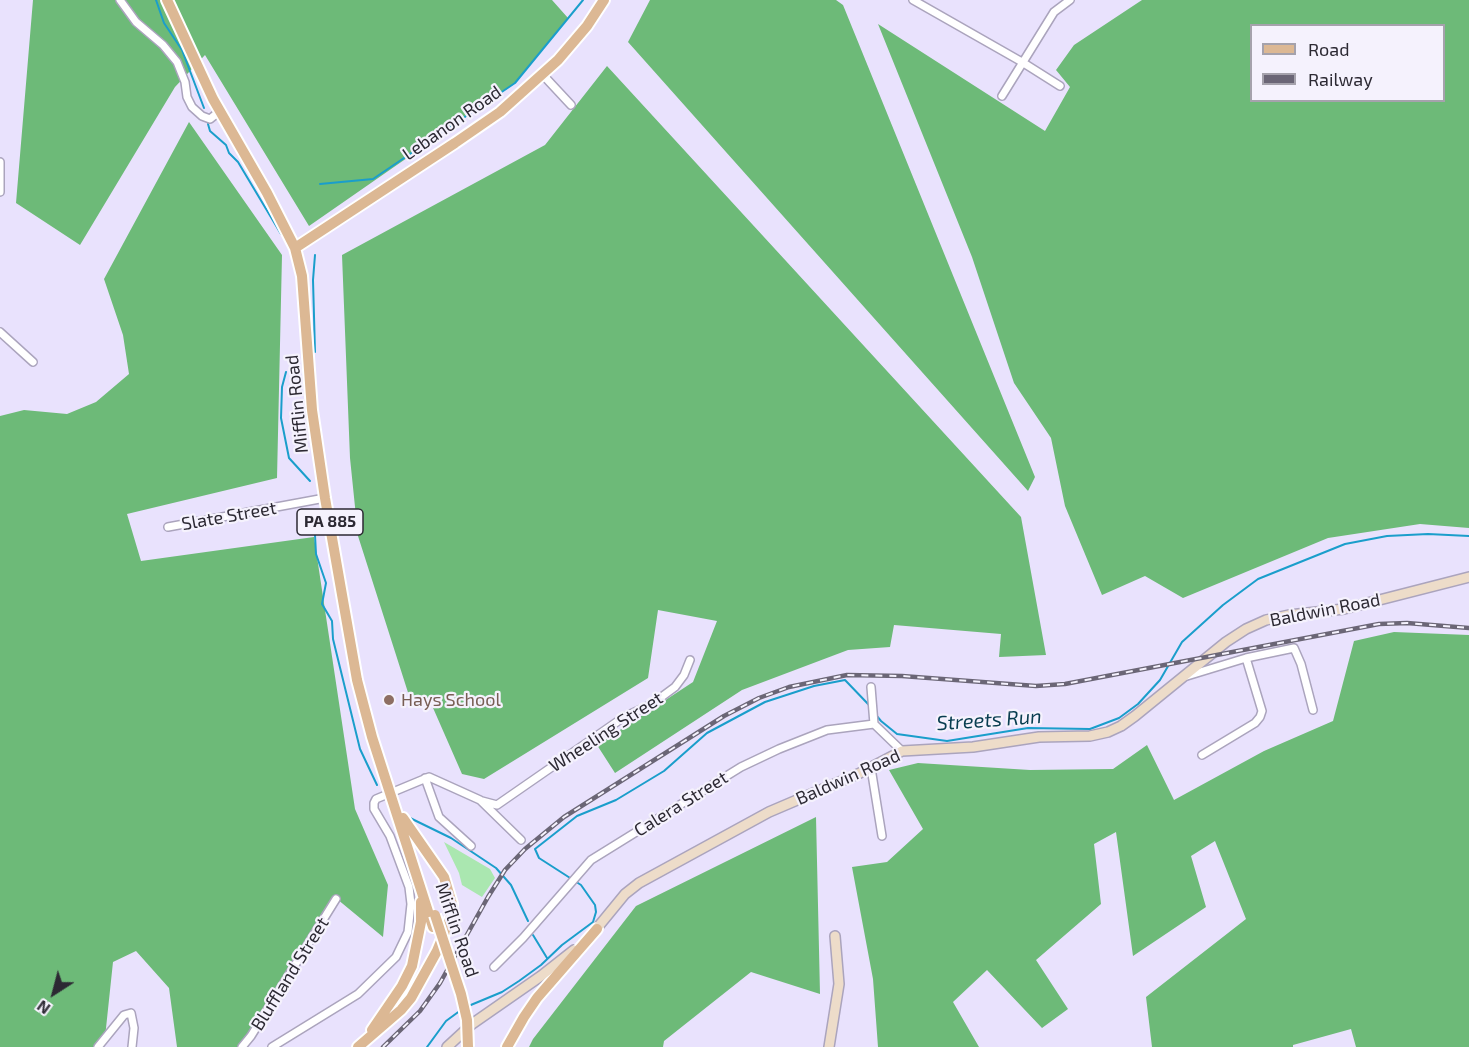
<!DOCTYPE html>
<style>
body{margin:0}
#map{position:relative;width:1469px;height:1047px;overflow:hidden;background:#e9e2fd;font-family:"Exo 2",sans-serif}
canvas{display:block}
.legend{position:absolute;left:1250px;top:24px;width:195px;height:78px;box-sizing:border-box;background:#f5f2fd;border:2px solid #a5a2ac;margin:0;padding:8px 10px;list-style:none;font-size:18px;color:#2c2933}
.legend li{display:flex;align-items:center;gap:12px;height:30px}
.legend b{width:30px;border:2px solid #a5a2ac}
.north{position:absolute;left:24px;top:963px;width:60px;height:60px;-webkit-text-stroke:4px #f5f2fd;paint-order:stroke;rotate:216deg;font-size:16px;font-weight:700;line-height:24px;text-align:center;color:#2c2933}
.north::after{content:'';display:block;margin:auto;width:21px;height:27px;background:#2c2933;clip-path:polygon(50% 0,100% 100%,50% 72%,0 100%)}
</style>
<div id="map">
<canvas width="1469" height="1047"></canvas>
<ul class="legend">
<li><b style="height:8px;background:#dcb894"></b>Road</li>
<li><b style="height:8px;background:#6b6676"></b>Railway</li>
</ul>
<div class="north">N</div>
</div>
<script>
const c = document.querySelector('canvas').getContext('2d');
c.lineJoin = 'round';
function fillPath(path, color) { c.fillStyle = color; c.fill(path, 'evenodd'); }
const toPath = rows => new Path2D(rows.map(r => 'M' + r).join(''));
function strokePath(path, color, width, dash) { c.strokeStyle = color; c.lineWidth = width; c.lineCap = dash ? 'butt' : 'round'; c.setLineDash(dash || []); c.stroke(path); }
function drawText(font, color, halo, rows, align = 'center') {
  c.font = font + ' "Exo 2",sans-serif'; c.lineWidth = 4.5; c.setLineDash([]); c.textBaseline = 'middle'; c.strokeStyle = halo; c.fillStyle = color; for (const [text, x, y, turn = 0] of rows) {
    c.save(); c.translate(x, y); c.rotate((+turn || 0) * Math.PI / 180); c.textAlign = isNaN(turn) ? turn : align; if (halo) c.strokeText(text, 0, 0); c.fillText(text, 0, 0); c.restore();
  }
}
const green = toPath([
 [444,842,490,869,495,878,482,897,462,885,459,873]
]);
const forest = toPath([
 [33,0,552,0,568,18,515,83,309,226,205,55,175,87,80,245,16,203],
 [650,0,836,0,843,5,1035,477,1028,491,628,42],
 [1142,0,1469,0,1469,528,1420,524,1328,538,1183,598,1145,576,1102,595,1065,506,1051,438,1014,383,972,257,878,24,1045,131,1070,87,1056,70,1074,45],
 [1252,26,1444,26,1444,100,1252,100],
 [607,66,1021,517,1046,655,999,657,1001,634,894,625,890,647,848,650,742,690,615,773,597,745,693,682,717,621,658,610,648,678,484,779,462,774,430,701,412,705,358,536,350,458,342,255,545,145],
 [189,122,282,255,277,478,127,514,141,561,314,537,355,809,388,885,383,937,337,899,242,1047,177,1047,169,988,136,951,113,962,104,1047,0,1047,0,416,24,410,67,414,96,402,129,374,123,335,104,279],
 [1394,632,1469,635,1469,1047,1356,1047,1351,1029,1293,1045,1293,1047,1152,1047,1146,997,1246,919,1215,841,1191,856,1206,907,1133,956,1116,832,1094,844,1101,904,1036,960,1068,1009,1042,1028,987,970,953,1002,979,1047,878,1047,873,979,852,867,887,862,923,829,889,770,918,763,1030,770,1113,769,1147,745,1174,800,1264,751,1333,721,1354,641],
 [816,817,820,994,751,972,664,1041,663,1047,529,1047,533,1039,636,906]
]);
const stream = toPath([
 [156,0,164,23,182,50,204,108],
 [208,124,210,131,226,145,229,153,238,162,281,234],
 [320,184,373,179,515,83,583,0],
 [315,255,313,280,315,352],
 [286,372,282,387,281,418,289,458,310,481],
 [314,516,316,554,326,583,322,604,332,621,333,639,360,749,377,785],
 [876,715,881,721,897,734,947,741,1028,728,1090,729,1119,718,1138,704,1160,680,1182,642,1223,605,1258,579,1345,544,1387,536,1428,534,1469,536],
 [408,817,451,838,496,868,511,885,528,921],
 [533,935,547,958],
 [466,1007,502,992,519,981,541,965,562,945,593,922,596,912,595,905,581,885,539,858,535,849,577,816,616,800,664,771,707,733,765,702,814,686,845,680,869,705],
 [427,1047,446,1021,461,1010]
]);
const street = toPath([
 [120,0,136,22,163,45,177,62,185,82,187,97,192,107,202,116,210,119,220,111],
 [913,0,1022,62,1060,86],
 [543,75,571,105],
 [1002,96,1054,12,1070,0],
 [0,162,0,192],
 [0,332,33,362],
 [168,527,325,498],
 [1187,676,1246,658,1294,648,1301,664,1313,710],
 [871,687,874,724],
 [1202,755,1255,723,1260,717,1262,711,1246,658],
 [871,768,882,836],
 [425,778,439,817,471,846],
 [482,801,497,805,624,717,652,704,675,687,684,675,690,660],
 [494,967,523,938,591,860,741,767,779,749,827,730,874,724,902,751],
 [98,1047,124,1015,131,1013,134,1028,132,1047],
 [242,1047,251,1036,336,899],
 [272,1047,358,994,396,957,408,932,411,904,409,887,390,836,374,809,374,803,376,799,429,777,480,800,521,840]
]);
const secondary = toPath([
 [593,933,625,894,639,883,769,812,858,774,902,751,973,747,1039,737,1090,736,1108,732,1121,726,1135,716,1226,642,1246,629,1266,620,1289,615,1344,609,1469,577],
 [447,1047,472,1024,541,976,574,950],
 [829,1047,839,984,835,936]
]);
const primary = toPath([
 [167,0,213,99,267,193,295,248,302,276,312,410,325,498,357,680,372,737,433,927],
 [295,248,455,143,500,112,558,60,587,26,604,0],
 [372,1030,402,986,412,966,421,922,421,902],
 [358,1047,401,1010,411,998,437,951,451,917,452,904,444,877,403,818],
 [507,1047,524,1017,537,998,597,929]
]);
const rail = toPath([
 [383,1047,420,1011,440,983,488,897,505,870,525,849,564,817,724,716,759,698,789,687,847,675,902,676,1036,686,1065,684,1379,624,1407,623,1469,628]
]);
const primaryBridge = toPath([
 [435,915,461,994,467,1020,468,1047]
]);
const markers = [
 [389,700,6,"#8d6e63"]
];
const shields = [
 [330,522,66]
];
const shieldNames = [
 ["PA 885",330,522]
];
const streetNames = [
 ["Lebanon Road",452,123,-35],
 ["Mifflin Road",297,404,-96],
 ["Slate Street",229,516,-10],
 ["Baldwin Road",1325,610,-11],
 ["Wheeling Street",606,732,-33],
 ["Baldwin Road",848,777,-24],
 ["Calera Street",681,804,-32],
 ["Mifflin Road",457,930,71],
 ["Bluffland Street",290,974,-58]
];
const educationNames = [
 ["Hays School",401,700]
];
const waterNames = [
 ["Streets Run",989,720,-4]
];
fillPath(green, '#aae7b0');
fillPath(forest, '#6dba78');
strokePath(stream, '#1a9ecb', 2);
strokePath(street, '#aba4bd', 10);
strokePath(secondary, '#aba4bd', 12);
strokePath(primary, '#fff', 14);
strokePath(street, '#fff', 7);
strokePath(secondary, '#eddcc9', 9);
strokePath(primary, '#dcb894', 10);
strokePath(rail, '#6b6676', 4.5);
strokePath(rail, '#f5f2fd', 2, [7]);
strokePath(primaryBridge, '#fff', 14, []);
strokePath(primaryBridge, '#dcb894', 10);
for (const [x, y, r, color] of markers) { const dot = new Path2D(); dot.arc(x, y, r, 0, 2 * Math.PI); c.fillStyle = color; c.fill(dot); strokePath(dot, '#f5f2fd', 2); }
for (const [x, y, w] of shields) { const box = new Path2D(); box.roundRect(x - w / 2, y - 13, w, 26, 4.5); c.fillStyle = '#f5f2fd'; c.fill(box); strokePath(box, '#2c2933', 1.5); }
drawText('bold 16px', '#2c2933', null, shieldNames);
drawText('18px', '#2c2933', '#f5f2fd', streetNames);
drawText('18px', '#785e54', '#f5f2fd', educationNames, 'left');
drawText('italic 20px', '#083d50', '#f5f2fd', waterNames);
</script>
